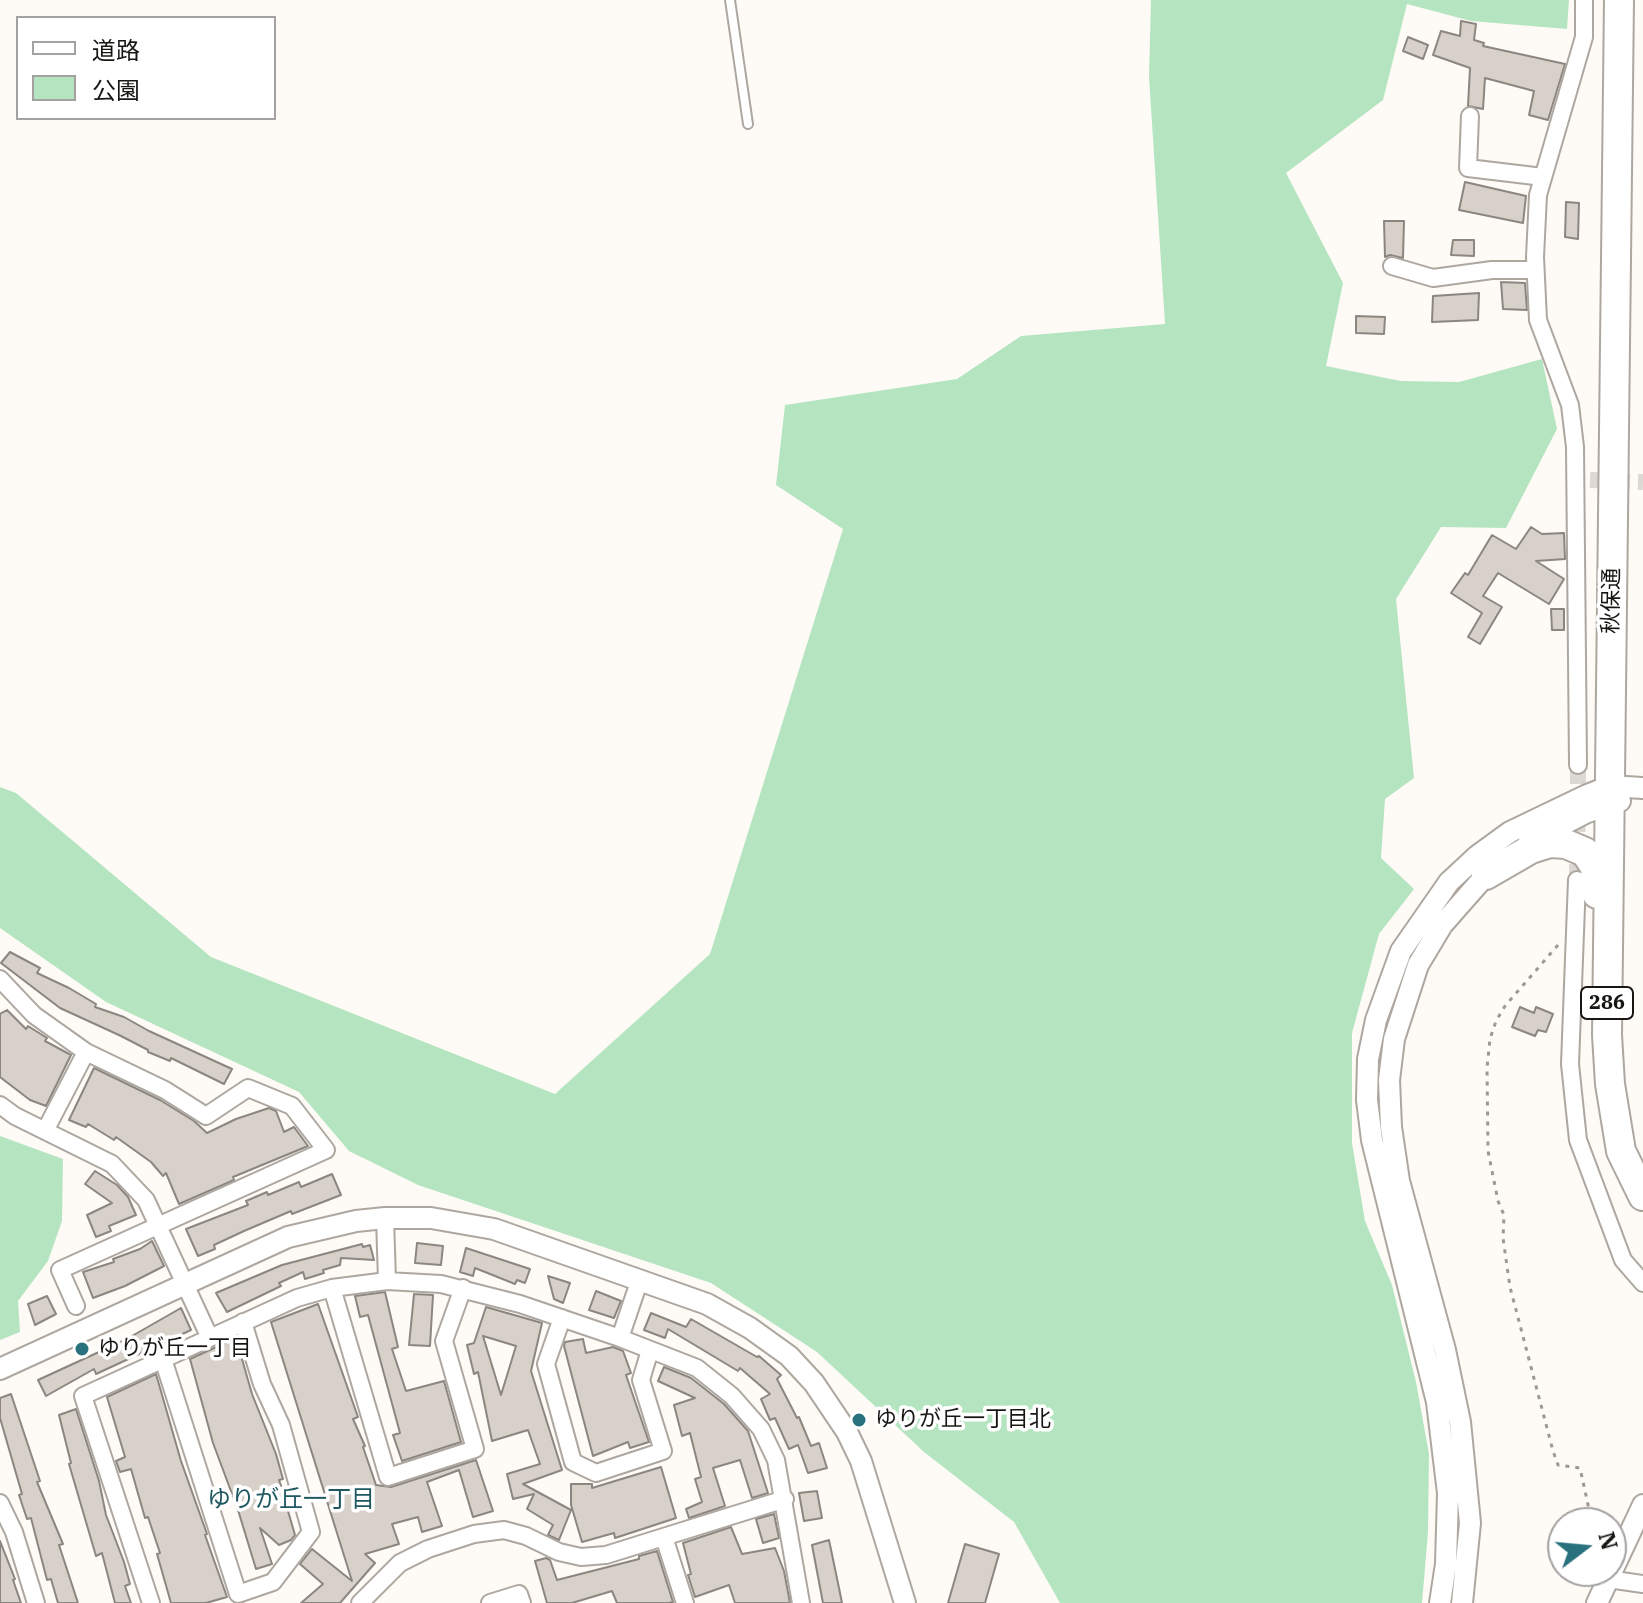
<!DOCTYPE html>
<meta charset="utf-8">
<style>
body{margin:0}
#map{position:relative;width:1643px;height:1603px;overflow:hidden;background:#fefaf6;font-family:"IBM Plex Serif","Noto Sans JP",serif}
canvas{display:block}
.legend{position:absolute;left:16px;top:16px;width:260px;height:104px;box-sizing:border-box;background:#fff;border:2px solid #a3a2a1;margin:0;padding:10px 14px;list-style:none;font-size:24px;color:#181613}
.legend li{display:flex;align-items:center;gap:16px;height:40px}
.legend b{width:40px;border:2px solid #a3a2a1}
.north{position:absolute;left:1547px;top:1507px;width:80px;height:80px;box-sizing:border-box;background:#fff;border:2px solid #a3a2a1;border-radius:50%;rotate:74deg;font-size:22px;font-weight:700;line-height:32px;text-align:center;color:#181613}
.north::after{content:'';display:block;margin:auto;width:28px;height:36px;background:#2a717e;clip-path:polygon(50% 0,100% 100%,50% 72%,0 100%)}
</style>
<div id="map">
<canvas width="1643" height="1603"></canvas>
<ul class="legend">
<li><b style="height:10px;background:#fff"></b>道路</li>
<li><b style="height:22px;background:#b5e5c0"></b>公園</li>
</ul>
<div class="north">N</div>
</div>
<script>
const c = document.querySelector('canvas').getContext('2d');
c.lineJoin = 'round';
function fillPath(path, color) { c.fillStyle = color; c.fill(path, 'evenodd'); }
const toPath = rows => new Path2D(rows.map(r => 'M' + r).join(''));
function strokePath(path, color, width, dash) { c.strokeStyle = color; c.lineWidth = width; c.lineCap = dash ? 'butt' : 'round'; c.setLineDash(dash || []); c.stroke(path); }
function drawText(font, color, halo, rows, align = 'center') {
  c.font = font + ' "IBM Plex Serif","Noto Sans JP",serif'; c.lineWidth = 7; c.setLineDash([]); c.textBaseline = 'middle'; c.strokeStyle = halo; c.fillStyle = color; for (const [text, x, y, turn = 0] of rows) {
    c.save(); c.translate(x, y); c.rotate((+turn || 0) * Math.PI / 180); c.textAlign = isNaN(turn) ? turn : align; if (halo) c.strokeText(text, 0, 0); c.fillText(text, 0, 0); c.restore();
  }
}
const green = toPath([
 [1151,0,1569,0,1567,29,1471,21,1407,4,1383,100,1286,173,1343,283,1326,366,1401,381,1459,382,1542,359,1557,429,1506,528,1441,527,1396,599,1414,778,1385,799,1381,858,1414,889,1379,934,1352,1033,1352,1143,1365,1221,1392,1285,1416,1382,1429,1454,1428,1532,1422,1603,1060,1603,1014,1522,924,1452,817,1352,711,1283,418,1185,349,1151,299,1092,106,1002,0,928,0,787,16,793,211,957,555,1094,710,954,843,529,776,485,785,405,957,379,1021,336,1165,324,1149,77],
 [0,1136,63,1159,62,1221,48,1261,18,1301,20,1332,0,1340]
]);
const building = toPath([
 [1461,21,1476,24,1474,40,1484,43,1483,46,1565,64,1548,120,1529,115,1534,91,1485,78,1483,109,1468,106,1470,68,1433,55,1441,31,1460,36,1461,21],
 [1408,37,1428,45,1423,59,1403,51,1408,37],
 [1465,182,1526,196,1523,223,1459,210,1465,182],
 [1566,202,1579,203,1578,239,1565,237,1566,202],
 [1384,221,1404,221,1403,258,1390,255,1385,257,1384,221],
 [1453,240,1474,240,1474,256,1451,255,1453,240],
 [1501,282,1525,283,1527,310,1503,309,1501,282],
 [1479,293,1478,320,1432,322,1433,296,1479,293],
 [1356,316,1385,317,1384,334,1356,333,1356,316],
 [1531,527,1542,534,1564,533,1565,559,1536,561,1564,579,1549,604,1498,573,1483,596,1502,607,1480,644,1468,637,1482,613,1451,593,1465,573,1468,575,1492,535,1516,549,1531,527],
 [1551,609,1564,609,1564,630,1552,630,1551,609],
 [10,952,40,968,37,973,69,988,96,1004,95,1007,124,1017,149,1031,232,1069,224,1084,171,1058,170,1061,148,1052,148,1050,121,1036,60,1008,1,963,10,952],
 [1520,1007,1534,1013,1536,1007,1553,1014,1546,1032,1538,1030,1535,1036,1512,1027,1520,1007],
 [7,1010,26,1029,28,1026,47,1038,45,1041,71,1055,46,1106,30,1100,0,1077,0,1014,7,1010],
 [94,1068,160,1100,194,1121,207,1133,236,1119,269,1108,276,1111,284,1132,294,1127,308,1146,233,1177,234,1180,179,1204,166,1173,163,1176,151,1162,116,1137,114,1140,88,1124,86,1127,69,1120,94,1068],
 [95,1171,117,1185,128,1197,136,1215,109,1226,111,1231,96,1237,87,1215,112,1203,85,1184,95,1171],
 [332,1174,341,1195,292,1214,291,1211,244,1231,214,1245,215,1249,198,1256,186,1229,248,1205,246,1201,267,1192,268,1195,299,1182,301,1187,332,1174],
 [152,1241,164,1266,125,1286,93,1298,83,1272,114,1262,113,1259,140,1249,152,1241],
 [417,1243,443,1246,441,1265,415,1263,417,1243],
 [362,1244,363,1247,370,1245,374,1260,341,1258,340,1265,323,1270,324,1273,305,1279,303,1272,279,1283,281,1286,227,1312,216,1293,282,1265,362,1244],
 [466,1248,530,1269,525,1283,517,1280,515,1284,475,1268,473,1276,460,1272,466,1248],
 [548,1276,570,1283,563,1303,554,1299,548,1276],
 [596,1291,621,1301,614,1318,589,1310,596,1291],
 [385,1292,398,1347,392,1349,406,1391,444,1381,461,1442,402,1461,393,1435,400,1433,368,1315,360,1317,355,1296,385,1292],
 [414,1294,433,1295,430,1346,409,1345,414,1294],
 [47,1296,56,1314,35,1325,28,1304,47,1296],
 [318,1304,358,1417,353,1419,365,1446,363,1447,376,1485,391,1487,476,1460,493,1511,473,1517,459,1470,427,1482,442,1526,422,1532,418,1517,392,1524,399,1544,365,1554,375,1563,340,1603,301,1603,323,1584,300,1564,312,1549,352,1581,271,1322,318,1304],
 [486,1307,542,1323,531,1371,562,1470,523,1484,571,1510,559,1540,548,1535,553,1525,527,1509,534,1494,513,1499,507,1474,540,1464,528,1430,492,1441,478,1372,474,1374,467,1345,474,1343,486,1307],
 [483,1336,516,1346,501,1395,483,1336],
 [181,1308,191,1330,96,1374,94,1369,46,1396,38,1380,125,1340,181,1308],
 [651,1313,686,1327,691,1319,757,1357,759,1356,781,1375,777,1379,797,1418,799,1417,811,1446,819,1443,827,1468,808,1473,798,1445,789,1449,775,1418,770,1420,761,1399,770,1394,740,1368,738,1371,668,1329,665,1338,644,1330,651,1313],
 [236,1338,252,1394,276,1454,283,1479,279,1480,290,1510,288,1511,295,1535,291,1540,279,1545,260,1528,272,1564,256,1569,238,1510,213,1443,190,1359,236,1338],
 [583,1339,586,1353,613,1347,623,1351,631,1373,626,1375,649,1442,630,1448,628,1442,593,1456,564,1346,565,1342,583,1339],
 [664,1367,691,1378,724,1404,748,1431,768,1493,752,1498,740,1460,713,1468,725,1506,689,1518,686,1509,702,1502,695,1479,701,1477,690,1433,682,1436,674,1405,695,1398,658,1381,664,1367],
 [156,1374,181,1461,207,1534,205,1535,227,1597,206,1603,171,1603,157,1554,160,1553,148,1517,145,1518,131,1469,120,1472,116,1461,125,1457,107,1397,156,1374],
 [11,1394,40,1481,37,1482,63,1544,59,1545,78,1603,58,1603,51,1579,47,1580,31,1518,27,1519,19,1495,22,1494,0,1418,0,1398,11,1394],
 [76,1409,99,1481,106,1515,124,1562,130,1584,125,1586,131,1603,115,1603,102,1553,96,1556,69,1464,71,1463,59,1415,76,1409],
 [661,1467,676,1518,615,1538,614,1533,582,1542,571,1505,571,1484,592,1484,592,1488,661,1467],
 [817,1491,822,1518,804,1521,799,1493,817,1491],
 [774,1514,779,1538,763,1543,756,1519,774,1514],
 [731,1527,742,1554,775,1548,784,1571,790,1603,735,1603,729,1585,695,1597,688,1575,691,1574,683,1543,731,1527],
 [829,1540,839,1588,842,1603,823,1603,812,1545,829,1540],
 [0,1541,15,1579,13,1580,21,1603,0,1603,0,1541],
 [965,1544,999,1554,985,1603,948,1603,965,1544],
 [657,1551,673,1602,668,1603,617,1603,612,1591,572,1603,547,1603,535,1561,546,1558,550,1560,557,1580,639,1559,639,1556,657,1551]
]);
const minorTunnel = toPath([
 [1590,480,1643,482],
 [1577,880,1578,765]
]);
const path = toPath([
 [1558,945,1505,1006,1496,1021,1490,1039,1487,1068,1488,1151,1498,1201,1504,1215,1503,1238,1510,1287,1553,1451,1558,1465,1580,1468,1592,1523]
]);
const service = toPath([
 [730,0,748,124]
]);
const minor = toPath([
 [1470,116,1468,168,1543,177],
 [1392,266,1433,278,1492,270,1535,270],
 [1578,765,1575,447,1570,405,1538,320,1535,257,1538,195,1584,37,1584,0],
 [1577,880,1570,1064,1578,1140,1623,1260,1643,1283],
 [0,979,34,1015,86,1052,165,1090,206,1116,248,1088,292,1106,326,1150,60,1270,76,1306],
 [0,1105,15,1116,112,1164,146,1200,209,1336],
 [45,1131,86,1052],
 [385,1218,387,1281],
 [332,1288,388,1477,475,1449,444,1341,463,1288],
 [562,1318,546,1364,573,1462,596,1473,663,1451,641,1380,650,1350],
 [620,1338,640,1279],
 [163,1359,238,1594,273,1582,311,1532,281,1425,262,1384,243,1322],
 [0,1503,14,1532,36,1603],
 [664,1537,685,1603],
 [1608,1579,1643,1584],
 [151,1603,83,1396,297,1298,332,1288,387,1281,441,1284,520,1304,620,1338,697,1368,732,1396,761,1429,776,1460,801,1603],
 [360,1603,400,1563,428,1549,474,1534,504,1530,526,1536,559,1552,581,1557,606,1555,785,1499],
 [490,1603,519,1594,522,1603]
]);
const tertiary = toPath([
 [1529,842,1585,813,1620,801],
 [0,1369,288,1237,356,1221,385,1218,431,1218,494,1229,707,1304,750,1328,789,1356,814,1383,847,1432,861,1461,905,1603],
 [1440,1603,1446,1564,1448,1493,1437,1402,1372,1140,1367,1100,1368,1059,1376,1020,1401,951,1449,882,1477,856,1510,832,1585,796,1610,786,1643,788],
 [1462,1603,1470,1523,1460,1422,1445,1350,1399,1181,1391,1127,1389,1080,1394,1039,1418,965,1442,925,1486,875,1497,866],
 [1597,1603,1643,1505]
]);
const trunk = toPath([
 [1619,0,1607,1035,1610,1084,1621,1151,1643,1196],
 [1486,875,1531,849,1550,843,1566,844,1585,852,1595,867,1597,894]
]);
const markers = [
 [82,1349,8,"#2a717e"],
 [859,1420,8,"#2a717e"]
];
const shields = [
 [1607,1003,52]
];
const shieldNames = [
 ["286",1607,1003]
];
const streetNames = [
 ["秋保通",1612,601,-89]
];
const poiNames = [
 ["ゆりが丘一丁目",98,1349],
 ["ゆりが丘一丁目北",875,1420]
];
const neighbourhoodNames = [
 ["ゆりが丘一丁目",291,1500]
];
fillPath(green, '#b5e5c0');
fillPath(building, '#d7d1ca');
strokePath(building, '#8c8680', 2);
strokePath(minorTunnel, '#dcd8d4', 16, [16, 8]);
strokePath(service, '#ada7a0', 12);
strokePath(minor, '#ada7a0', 20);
strokePath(tertiary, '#ada7a0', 24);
strokePath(trunk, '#ada7a0', 32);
strokePath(path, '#9c9995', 3, [4, 6]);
strokePath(service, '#fff', 8);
strokePath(minor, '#fff', 16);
strokePath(tertiary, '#fff', 20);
strokePath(trunk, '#fff', 28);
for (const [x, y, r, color] of markers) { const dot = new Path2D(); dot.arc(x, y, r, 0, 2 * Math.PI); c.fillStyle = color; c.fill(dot); strokePath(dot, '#fff', 3); }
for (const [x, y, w] of shields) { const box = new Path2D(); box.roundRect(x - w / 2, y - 16, w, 32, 6); c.fillStyle = '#fff'; c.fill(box); strokePath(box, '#181613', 2); }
drawText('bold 20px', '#181613', null, shieldNames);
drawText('22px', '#181613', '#fff', streetNames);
drawText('22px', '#181613', '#fff', poiNames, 'left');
drawText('24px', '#205862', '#fff', neighbourhoodNames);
</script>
